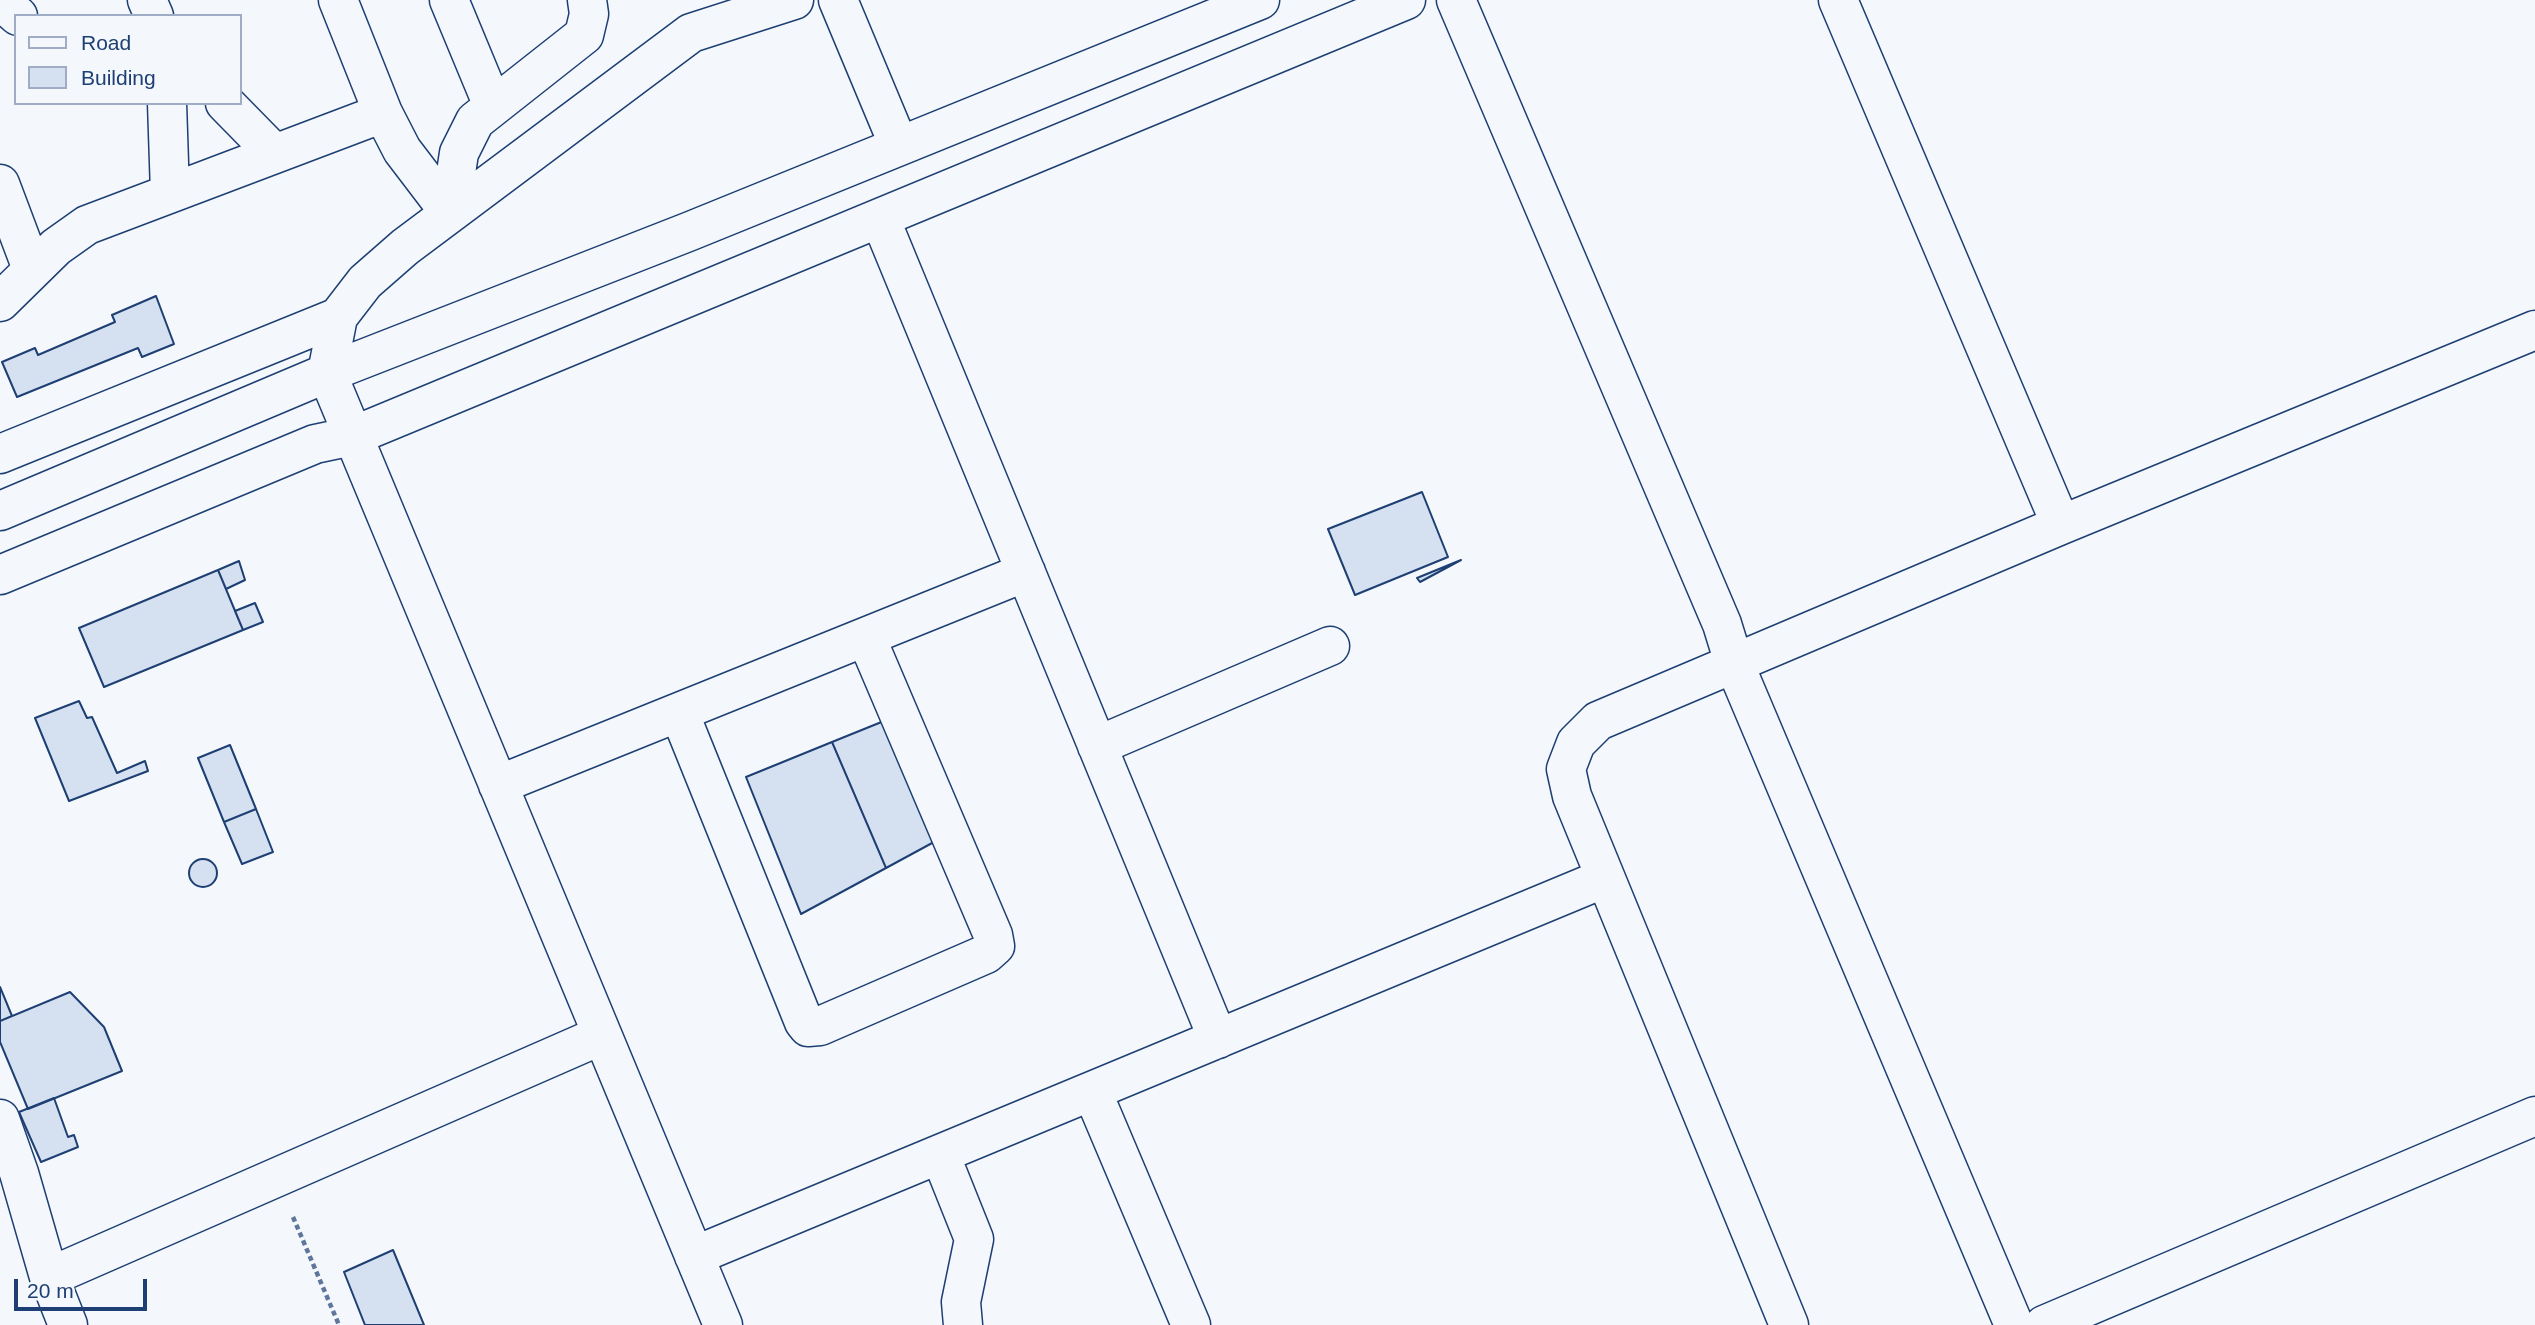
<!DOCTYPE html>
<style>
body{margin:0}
#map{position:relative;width:2535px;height:1325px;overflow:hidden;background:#f4f7fb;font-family:Arial,sans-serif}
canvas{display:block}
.legend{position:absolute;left:14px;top:14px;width:228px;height:91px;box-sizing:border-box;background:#f4f7fb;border:2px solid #9eadc5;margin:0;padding:9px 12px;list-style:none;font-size:21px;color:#1d3f73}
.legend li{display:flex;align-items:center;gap:14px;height:35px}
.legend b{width:35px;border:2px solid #9eadc5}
.scale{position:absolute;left:14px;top:1279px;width:133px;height:32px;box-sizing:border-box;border:4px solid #1d3f73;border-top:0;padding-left:9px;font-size:21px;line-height:24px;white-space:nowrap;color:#1d3f73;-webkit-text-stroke:5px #f4f7fb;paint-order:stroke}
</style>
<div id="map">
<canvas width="2535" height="1325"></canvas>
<ul class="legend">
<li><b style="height:9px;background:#f4f7fb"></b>Road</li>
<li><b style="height:19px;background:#d5e0f0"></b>Building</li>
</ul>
<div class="scale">20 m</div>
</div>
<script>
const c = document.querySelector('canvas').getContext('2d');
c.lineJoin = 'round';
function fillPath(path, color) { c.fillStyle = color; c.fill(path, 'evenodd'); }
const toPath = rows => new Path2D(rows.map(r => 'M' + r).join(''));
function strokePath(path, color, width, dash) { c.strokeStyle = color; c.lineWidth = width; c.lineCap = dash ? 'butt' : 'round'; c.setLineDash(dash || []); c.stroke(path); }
const building = toPath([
 [156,296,174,344,142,357,138,348,17,397,2,362,35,348,38,355,115,322,112,315,156,296],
 [1422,492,1448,557,1355,595,1328,529,1422,492],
 [1461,560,1420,582,1417,578,1461,560],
 [239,561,245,580,226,589,218,570,239,561],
 [218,570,243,630,104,687,79,628,218,570],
 [255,603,263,622,243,630,235,611,255,603],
 [79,701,87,718,92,717,117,773,145,761,148,771,69,801,35,718,79,701],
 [884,721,934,842,886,868,832,742,884,721],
 [832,742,886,868,801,914,746,777,832,742],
 [230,745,256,809,224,822,198,758,230,745],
 [256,809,273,852,242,864,224,822,256,809],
 '189 873a14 14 0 1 1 28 0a14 14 0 1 1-28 0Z',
 [0,987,12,1016,0,1021,0,987],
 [70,992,104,1027,122,1071,28,1109,0,1042,0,1021,70,992],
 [54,1098,68,1137,74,1135,78,1147,41,1162,19,1112,54,1098],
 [393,1250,424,1325,365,1325,344,1272,393,1250]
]);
const path = toPath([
 [293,1217,339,1325]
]);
const minor = toPath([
 [0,0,18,16],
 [147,0,154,16],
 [338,0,383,113,402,150,450,213],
 [449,0,493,106],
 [838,0,899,146],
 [1456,0,1722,624,1734,663,2014,1325],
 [1838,0,2061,525],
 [167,103,170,193],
 [225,103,275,154],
 [0,184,32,269],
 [450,213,459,153,475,121,584,35,589,14,587,0],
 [880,218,1218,1039],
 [0,302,56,247,87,225,383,113],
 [0,454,338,317],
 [0,511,327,373,688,232,1260,0],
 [0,575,315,444,353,436,1406,0],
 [679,712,804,1022,808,1027,820,1026,986,954,995,946,993,935,866,637],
 [1097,746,1330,646],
 [498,785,1026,572],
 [1092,1091,1191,1325],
 [0,1119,19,1173,49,1277,68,1325],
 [940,1154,974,1239,961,1302,963,1325],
 [694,1256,1605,878],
 [49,1277,602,1035],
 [723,1325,327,373,338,317,365,282,405,247,691,33,794,0],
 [1789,1325,1572,796,1566,769,1576,743,1598,721,2061,525,2535,330],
 [2044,1325,2535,1116]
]);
fillPath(building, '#d5e0f0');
strokePath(building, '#1d3f73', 2);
strokePath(minor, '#1d3f73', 41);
strokePath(path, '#5e769c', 4.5, [5, 3.5]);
strokePath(minor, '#f4f7fb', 38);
</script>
